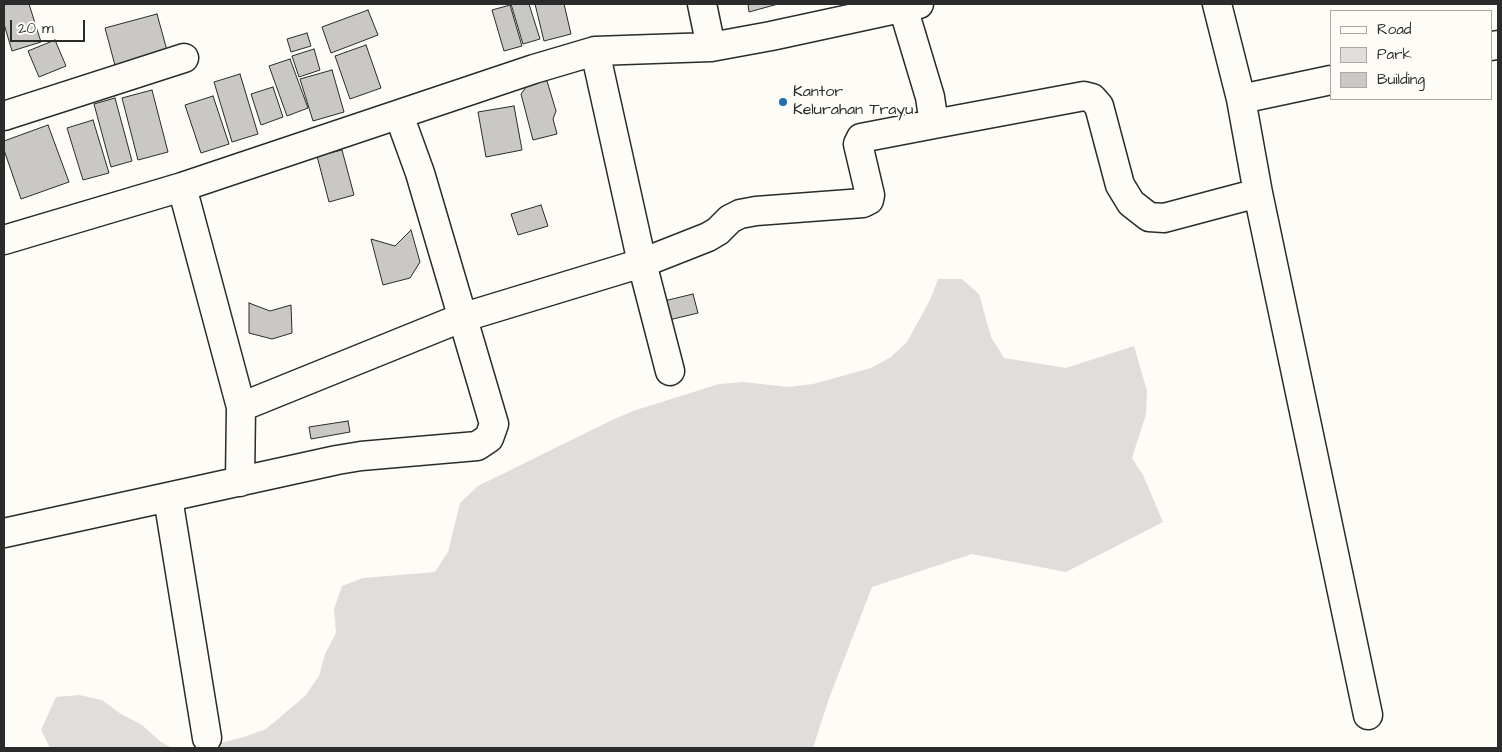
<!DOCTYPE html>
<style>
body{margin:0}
#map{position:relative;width:1502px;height:752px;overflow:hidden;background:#fdfcf7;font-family:"Architects Daughter",sans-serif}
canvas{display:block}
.frame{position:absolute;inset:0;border:5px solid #2b2b2b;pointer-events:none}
.legend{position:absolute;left:1330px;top:10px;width:162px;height:90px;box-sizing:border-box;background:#fdfcf7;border:1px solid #a9a8a5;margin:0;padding:6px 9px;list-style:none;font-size:15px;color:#2b2b2b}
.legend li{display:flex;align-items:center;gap:10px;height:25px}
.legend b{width:25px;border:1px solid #a9a8a5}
.scale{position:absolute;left:10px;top:20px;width:75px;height:22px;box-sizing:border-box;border:2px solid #2b2b2b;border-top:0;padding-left:6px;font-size:15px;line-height:18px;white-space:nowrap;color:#2b2b2b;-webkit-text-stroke:4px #fdfcf7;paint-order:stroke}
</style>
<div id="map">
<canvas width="1502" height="752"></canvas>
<div class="frame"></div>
<ul class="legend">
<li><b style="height:6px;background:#fdfcf7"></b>Road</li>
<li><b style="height:14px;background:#dfdeda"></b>Park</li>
<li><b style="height:14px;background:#c9c8c4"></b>Building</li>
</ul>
<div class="scale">20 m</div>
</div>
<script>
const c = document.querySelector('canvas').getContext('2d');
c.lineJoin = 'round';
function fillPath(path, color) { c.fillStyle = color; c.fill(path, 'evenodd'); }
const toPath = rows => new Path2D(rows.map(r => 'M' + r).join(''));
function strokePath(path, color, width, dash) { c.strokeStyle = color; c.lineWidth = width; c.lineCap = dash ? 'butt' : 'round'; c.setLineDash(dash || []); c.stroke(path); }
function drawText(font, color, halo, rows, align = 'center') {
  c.font = font + ' "Architects Daughter",sans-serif'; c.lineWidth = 4; c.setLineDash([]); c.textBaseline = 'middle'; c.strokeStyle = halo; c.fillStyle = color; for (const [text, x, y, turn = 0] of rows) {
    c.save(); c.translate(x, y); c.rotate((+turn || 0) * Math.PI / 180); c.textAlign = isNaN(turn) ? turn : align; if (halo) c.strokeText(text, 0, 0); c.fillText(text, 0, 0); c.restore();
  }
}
const green = toPath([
 [938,279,962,279,979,294,991,337,1004,358,1066,368,1134,346,1147,391,1146,414,1132,458,1143,475,1163,522,1066,572,972,554,872,587,828,701,813,748,200,748,244,737,266,729,305,696,319,676,325,654,336,633,334,609,342,586,363,578,435,572,448,552,460,503,478,486,610,421,633,411,719,384,743,382,788,387,813,384,871,368,891,357,907,342,930,300],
 [79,695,102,700,121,714,142,725,161,742,172,748,50,748,41,730,56,697]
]);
const building = toPath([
 [9,4,29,4,41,42,12,51,4,24,4,5,9,4],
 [511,4,529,4,540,39,523,44,511,4],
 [535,4,564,4,571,34,544,41,535,4],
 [748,4,778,4,749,12,748,4],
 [510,5,522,46,504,51,492,10,510,5],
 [368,10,378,35,331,53,322,27,368,10],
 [157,14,168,54,116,69,105,28,157,14],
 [307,33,311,46,291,52,287,39,307,33],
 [55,40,66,66,39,77,28,51,55,40],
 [366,45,381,88,350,99,335,56,366,45],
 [314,49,320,70,299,77,292,56,314,49],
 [290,59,308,108,287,116,269,66,290,59],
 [332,70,344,112,313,121,300,79,332,70],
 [240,74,258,134,232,142,214,82,240,74],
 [532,79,547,81,556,111,553,119,557,134,533,140,521,94,532,79],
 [273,87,283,117,261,125,251,94,273,87],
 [152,90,168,152,138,160,122,98,152,90],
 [213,96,229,144,201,153,185,105,213,96],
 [115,98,132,161,111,167,94,104,115,98],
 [514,106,522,150,486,157,478,112,514,106],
 [93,120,109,173,83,180,67,128,93,120],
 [48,125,69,182,21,199,4,150,4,141,48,125],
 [342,150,354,195,329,202,317,156,342,150],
 [541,205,548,226,518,235,511,214,541,205],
 [411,230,420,262,410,278,383,285,371,239,395,246,411,230],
 [693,294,698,313,669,320,664,301,693,294],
 [249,303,270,311,291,305,292,333,272,339,249,333,249,303],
 [348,421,350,432,311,439,309,427,348,421]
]);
const minor = toPath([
 [702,4,711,47],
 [902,4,930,97,934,124,1084,96,1092,98,1099,106,1120,185,1131,203,1149,217,1164,218,1258,193],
 [1217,4,1241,99,1258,193,1368,715],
 [1491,46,1498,45],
 [595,51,642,263,670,371],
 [1241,99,1331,80],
 [4,116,184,58],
 [182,187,241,407,240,482],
 [4,240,182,187,534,69,595,51,711,47,771,36,919,4],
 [241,407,461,318,642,263,708,237,718,231,730,219,740,214,756,211,863,203,869,200,870,195,858,144,861,138,934,124],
 [168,498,207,738],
 [4,533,337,460,361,456,477,446,489,438,494,424,420,173,399,115]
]);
const markers = [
 [783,102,5,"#1f6fb2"]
];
const poiNames = [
 ["Kantor",793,93],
 ["Kelurahan Trayu",793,111]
];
fillPath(green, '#dfdeda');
fillPath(building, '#c9c8c4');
strokePath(building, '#2b2b2b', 1);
strokePath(minor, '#2b2b2b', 31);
strokePath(minor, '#fdfcf7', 28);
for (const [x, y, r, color] of markers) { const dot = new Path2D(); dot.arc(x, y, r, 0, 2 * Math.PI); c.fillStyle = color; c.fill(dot); strokePath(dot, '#fdfcf7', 2); }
drawText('16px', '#2b2b2b', '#fdfcf7', poiNames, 'left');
</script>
